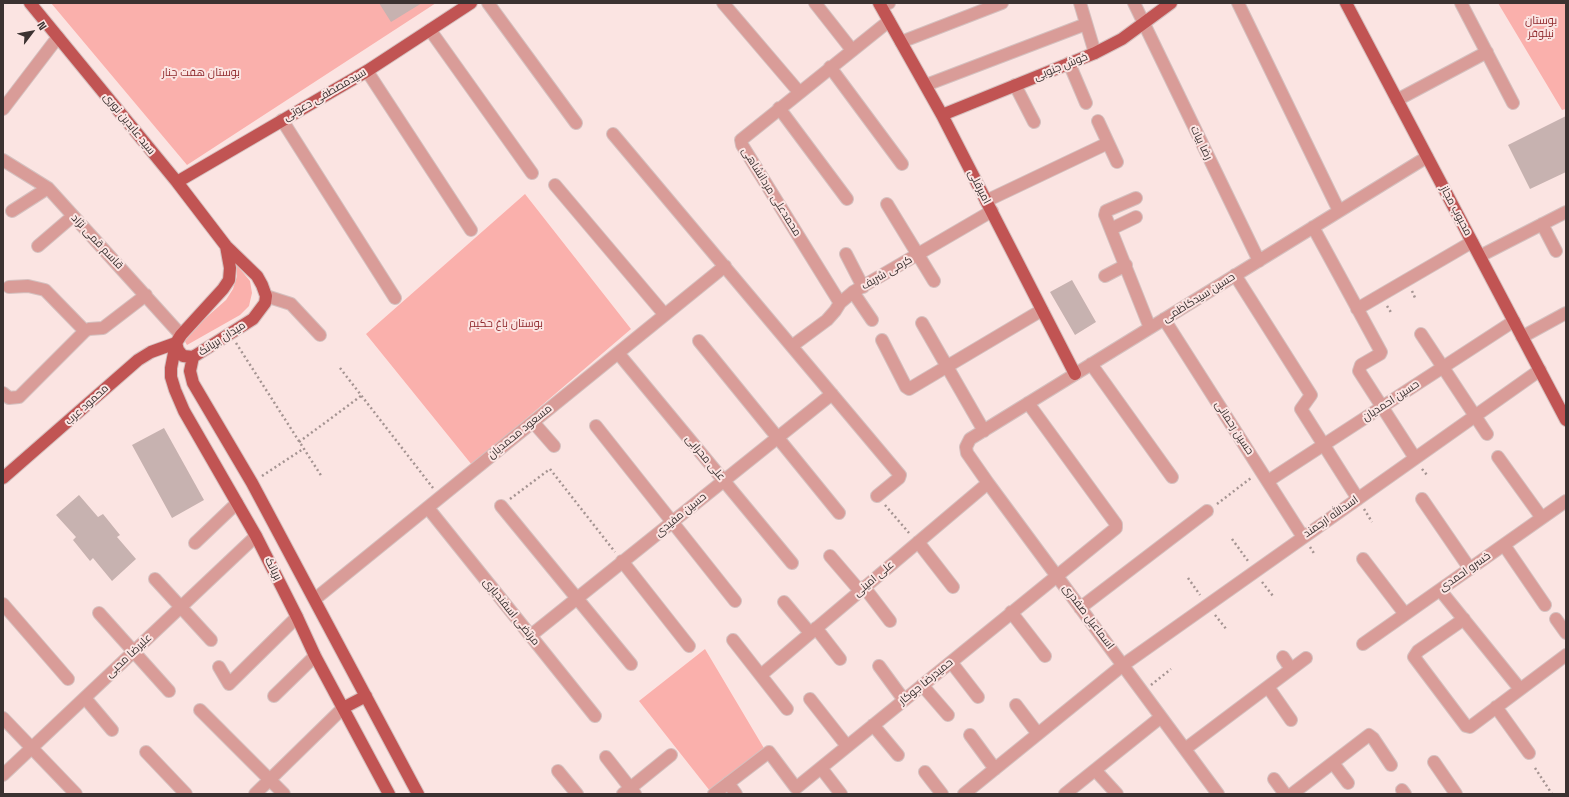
<!DOCTYPE html>
<meta charset="utf-8">
<style>
body{margin:0}
#map{position:relative;width:1569px;height:797px;overflow:hidden;background:#fbe4e2;font-family:"Space Grotesk",sans-serif}
canvas{display:block}
.frame{position:absolute;inset:0;border:4px solid #3b3231;pointer-events:none}
.north{position:absolute;left:12px;top:12px;width:40px;height:40px;-webkit-text-stroke:3px #fbe4e2;paint-order:stroke;rotate:58deg;font-size:11px;font-weight:700;line-height:16px;text-align:center;color:#3b3231}
.north::after{content:'';display:block;margin:auto;width:14px;height:18px;background:#3b3231;clip-path:polygon(50% 0,100% 100%,50% 72%,0 100%)}
</style>
<div id="map">
<canvas width="1569" height="797"></canvas>
<div class="frame"></div>
<div class="north">N</div>
</div>
<script>
const c = document.querySelector('canvas').getContext('2d');
c.lineJoin = 'round';
function fillPath(path, color) { c.fillStyle = color; c.fill(path, 'evenodd'); }
const toPath = rows => new Path2D(rows.map(r => 'M' + r).join(''));
function strokePath(path, color, width, dash) { c.strokeStyle = color; c.lineWidth = width; c.lineCap = dash ? 'butt' : 'round'; c.setLineDash(dash || []); c.stroke(path); }
function drawText(font, color, halo, rows, align = 'center') {
  c.font = font + ' "Space Grotesk",Cairo,sans-serif'; c.lineWidth = 4; c.setLineDash([]); c.textBaseline = 'middle'; c.strokeStyle = halo; c.fillStyle = color; for (const [text, x, y, turn = 0] of rows) {
    c.save(); c.translate(x, y); c.rotate((+turn || 0) * Math.PI / 180); c.textAlign = isNaN(turn) ? turn : align; if (halo) c.strokeText(text, 0, 0); c.fillText(text, 0, 0); c.restore();
  }
}
const green = toPath([
 [51,3,436,3,187,165],
 [1498,3,1566,3,1566,109,1562,110],
 [525,194,631,329,472,465,366,334],
 [236,264,250,281,252,293,249,306,240,315,187,345,183,338,226,300,233,289,237,276],
 [705,649,765,750,710,791,639,701]
]);
const building = toPath([
 [379,3,422,3,391,22],
 [1566,116,1566,172,1530,189,1508,145],
 [1072,280,1096,322,1075,335,1050,292],
 [164,428,204,500,172,518,132,445],
 [79,495,98,517,103,514,120,535,117,537,136,559,112,581,93,558,90,561,73,540,76,537,56,515]
]);
const path = toPath([
 [1412,291,1416,300],
 [1387,306,1392,314],
 [236,343,322,477],
 [340,368,433,488],
 [299,442,361,396],
 [1422,469,1427,475],
 [262,476,303,449],
 [510,499,550,469,615,552],
 [1217,504,1251,478],
 [885,505,909,533],
 [1364,509,1372,522],
 [1232,539,1248,561],
 [1310,547,1315,555],
 [1188,578,1200,595],
 [1262,582,1273,596],
 [1215,615,1227,630],
 [1151,685,1171,669],
 [1535,768,1552,794]
]);
const minor = toPath([
 [488,3,576,123],
 [723,3,799,92],
 [815,3,852,50],
 [1080,3,1095,53],
 [1134,3,1259,261],
 [1238,3,1339,211],
 [1461,3,1513,103],
 [881,6,889,3],
 [430,30,532,173],
 [901,42,1002,3],
 [1069,63,1086,103],
 [830,67,902,164],
 [367,71,471,230],
 [926,85,1086,24],
 [1015,85,1034,122],
 [1397,100,1487,52],
 [779,108,847,199],
 [3,109,58,37],
 [282,120,395,298],
 [1098,121,1117,162],
 [613,134,900,475,899,478,877,496],
 [3,160,48,188,181,335],
 [555,185,665,315],
 [1136,198,1106,211,1105,215,1150,328],
 [986,201,1108,143],
 [887,204,934,281],
 [12,211,48,188],
 [1542,224,1556,251],
 [1313,227,1381,352,1380,354,1361,365,1359,371,1415,458],
 [1111,229,1136,217],
 [38,246,73,216],
 [846,254,863,287],
 [1480,256,1566,212],
 [1235,275,1311,395,1301,409,1358,499],
 [1105,276,1126,265],
 [9,287,28,286,45,290,85,331],
 [853,292,872,320],
 [266,296,291,304,320,335],
 [840,303,742,145,741,140,889,21],
 [1357,309,1472,242],
 [1164,319,1303,537],
 [922,323,984,431],
 [1421,334,1487,434],
 [1522,337,1566,313],
 [882,340,906,387,909,389,1042,310],
 [699,341,839,513],
 [792,346,827,320,835,311,840,303,853,292,992,211],
 [618,353,792,563],
 [1091,364,1172,477],
 [3,393,9,398,19,397,85,331,89,329,103,328,146,295],
 [533,422,554,446],
 [596,426,735,601],
 [1498,457,1542,518],
 [1268,481,1514,321],
 [1422,499,1470,569],
 [501,506,631,664],
 [428,508,595,716],
 [918,542,953,587],
 [195,543,237,503],
 [1504,545,1545,605],
 [830,556,860,591],
 [1363,559,1405,614],
 [622,561,689,646],
 [155,579,211,640],
 [864,587,890,621],
 [1440,590,1520,689],
 [315,599,725,266],
 [784,602,810,633],
 [3,604,68,679],
 [1080,608,1207,511],
 [1011,612,1045,656],
 [99,613,169,691],
 [1464,619,1418,651,1414,657,1466,726,1470,727,1566,655],
 [1556,619,1566,633],
 [816,628,840,659],
 [530,636,832,394],
 [733,640,787,709],
 [1363,644,1566,501],
 [1283,657,1291,669],
 [951,662,978,697],
 [879,666,904,700],
 [219,667,229,684,297,617],
 [761,675,988,483],
 [922,685,948,715],
 [1268,687,1291,720],
 [274,696,315,656],
 [85,698,112,730],
 [810,699,847,746],
 [1016,705,1038,734],
 [1496,707,1529,753],
 [200,710,284,794],
 [3,718,76,794],
 [873,725,898,755],
 [970,735,995,769],
 [1185,749,1306,658],
 [146,752,186,794],
 [606,757,635,794],
 [1434,762,1456,794],
 [1333,763,1348,783],
 [821,768,841,794],
 [1095,770,1117,794],
 [558,771,577,794],
 [925,772,942,794],
 [3,775,256,536],
 [1274,779,1285,794],
 [728,783,736,794],
 [1402,790,1405,794],
 [255,794,343,708],
 [623,794,671,755],
 [714,794,769,752,796,788,1116,528,1116,524,1028,403],
 [964,794,1123,665,1540,370],
 [1065,794,1161,717],
 [1218,794,988,483,967,453,966,447,970,439,1427,157],
 [1292,794,1369,735,1373,738,1391,765]
]);
const major = toPath([
 [30,3,177,182,226,246,257,276,262,285,266,296,265,303,253,319,193,357,183,356,178,350,176,343,181,335,223,289,229,280,230,268,226,246],
 [879,3,942,115,1075,374],
 [1346,3,1566,420],
 [942,115,1095,53,1122,39,1171,3],
 [177,182,367,71,471,3],
 [176,343,171,368,171,377,175,390,184,411,256,536,297,617,315,656,389,794],
 [193,357,190,371,193,383,252,483,418,794],
 [3,478,138,360,151,352,176,343],
 [343,708,366,696]
]);
const parkNames = [
 ["بوستان",1541,21],
 ["نیلوفر",1541,34],
 ["بوستان هفت چنار",201,73],
 ["بوستان باغ حکیم",506,324]
];
const streetNames = [
 ["خوش جنوبی",1061,67,-22],
 ["سیدمصطفی دعوتی",325,95,-30],
 ["سید عابدین نوری",129,124,51],
 ["رضا بیات",1201,143,64],
 ["امیرقلی",979,187,63],
 ["محمدعلی مردانشاهی",771,192,58],
 ["محبوب مجاز",1456,211,62],
 ["قاسم قمی نژاد",97,242,47],
 ["کرمی شریف",887,273,-30],
 ["حسین سیدکاظمی",1199,298,-32],
 ["میدان بریانک",222,339,-33],
 ["حسین احمدیان",1391,401,-33],
 ["محمود عرب",87,405,-42],
 ["حسین رحمانی",1234,428,57],
 ["مسعود محمدیان",520,432,-39],
 ["علی محرابی",705,458,50],
 ["حسین مفیدی",681,515,-39],
 ["اسدالله ارجمند",1331,517,-35],
 ["بریانک",273,569,63],
 ["خسرو احمدی",1465,572,-35],
 ["علی امینی",874,579,-40],
 ["مرتضی اسفندیاری",511,612,51],
 ["اسماعیل صفدری",1088,617,53],
 ["علیرضا محبی",129,656,-43],
 ["حمیدرضا جوکار",926,682,-39]
];
fillPath(green, '#fab0ac');
fillPath(building, '#c7b2b0');
strokePath(minor, '#d5c0bf', 14);
strokePath(major, '#d5c0bf', 14);
strokePath(path, '#a59492', 2.5, [2, 3]);
strokePath(minor, '#d99c98', 12);
strokePath(major, '#c15453', 12);
drawText('11px', '#902a2e', '#fbe4e2', parkNames);
drawText('11px', '#3b3231', '#fbe4e2', streetNames);
</script>
